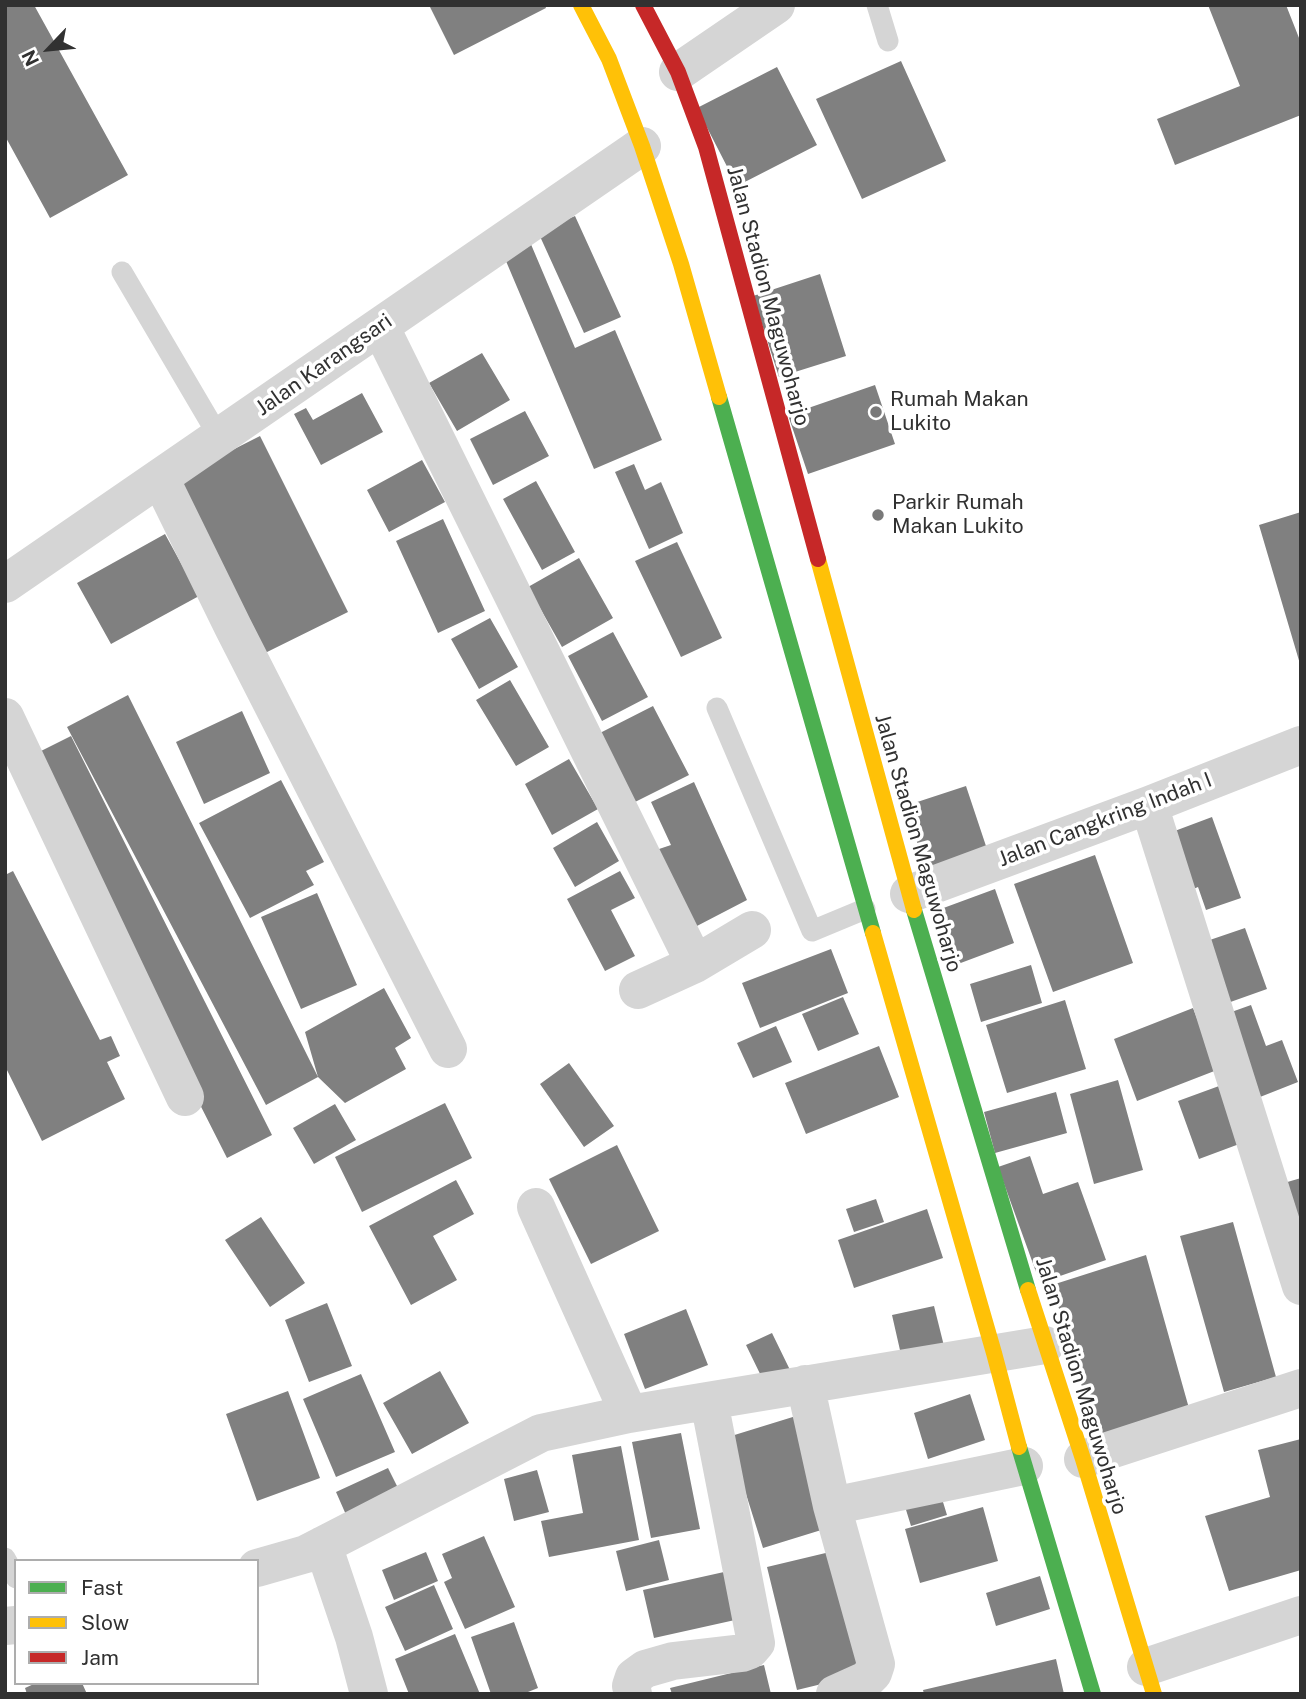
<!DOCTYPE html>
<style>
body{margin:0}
#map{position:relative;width:1306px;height:1699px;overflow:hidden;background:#fff;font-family:"Public Sans",sans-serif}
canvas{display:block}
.frame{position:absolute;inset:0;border:7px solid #313131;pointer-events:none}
.legend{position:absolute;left:14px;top:1559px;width:245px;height:126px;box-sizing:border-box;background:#fff;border:2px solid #adadad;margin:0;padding:9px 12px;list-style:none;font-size:21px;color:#313131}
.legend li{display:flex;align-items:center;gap:14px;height:35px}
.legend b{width:35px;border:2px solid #adadad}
.north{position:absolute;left:14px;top:14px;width:70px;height:70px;-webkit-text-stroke:5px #fff;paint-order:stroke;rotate:244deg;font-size:19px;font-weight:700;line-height:28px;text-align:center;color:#313131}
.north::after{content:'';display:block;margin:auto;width:24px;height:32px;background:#313131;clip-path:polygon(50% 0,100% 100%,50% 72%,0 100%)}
</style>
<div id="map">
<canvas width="1306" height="1699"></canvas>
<div class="frame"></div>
<ul class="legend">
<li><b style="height:9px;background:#4caf50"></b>Fast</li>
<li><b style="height:9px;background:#ffc107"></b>Slow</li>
<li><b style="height:9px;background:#c62828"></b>Jam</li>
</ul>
<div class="north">N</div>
</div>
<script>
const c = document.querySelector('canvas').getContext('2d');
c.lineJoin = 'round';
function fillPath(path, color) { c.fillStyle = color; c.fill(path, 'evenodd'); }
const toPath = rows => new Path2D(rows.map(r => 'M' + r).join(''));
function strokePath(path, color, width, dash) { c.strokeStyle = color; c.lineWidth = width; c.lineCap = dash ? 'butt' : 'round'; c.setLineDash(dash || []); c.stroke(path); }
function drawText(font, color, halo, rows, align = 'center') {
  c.font = font + ' "Public Sans",sans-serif'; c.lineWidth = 7; c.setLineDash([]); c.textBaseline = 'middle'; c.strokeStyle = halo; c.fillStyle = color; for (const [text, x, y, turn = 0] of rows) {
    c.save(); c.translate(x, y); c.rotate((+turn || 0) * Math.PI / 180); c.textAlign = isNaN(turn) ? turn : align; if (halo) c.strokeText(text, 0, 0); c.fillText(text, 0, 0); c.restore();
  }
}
const building = toPath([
 [5,5,34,5,128,175,50,218,5,136],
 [429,5,545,5,546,8,454,55],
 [1208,5,1286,5,1301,43,1301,115,1175,165,1157,119,1240,86],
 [901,61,946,161,862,199,816,99],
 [777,67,817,145,737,186,697,108],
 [575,216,621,317,584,333,538,232],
 [530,242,575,348,615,330,662,440,594,469,503,254],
 [820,274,846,356,779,377,753,296],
 [482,353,510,400,457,431,429,383],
 [875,385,895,444,808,474,788,415],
 [362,393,383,432,321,465,294,414,306,408,313,420],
 [525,411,549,456,493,485,470,439],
 [260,436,348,612,261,655,173,480],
 [422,460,445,502,389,532,367,490],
 [634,464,645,490,661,482,683,533,649,549,615,472],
 [536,481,575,552,542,570,503,499],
 [1301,512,1301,663,1300,664,1259,525],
 [443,519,485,611,438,633,396,541],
 [165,534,199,596,111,644,77,583],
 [677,542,722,638,681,657,635,561],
 [579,558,613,618,562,647,528,587],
 [490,618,518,667,479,689,451,639],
 [613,632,648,697,602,721,568,656],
 [510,680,549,747,516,766,476,700],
 [128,695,318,1077,266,1105,67,727],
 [653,706,689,775,631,804,596,735],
 [242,711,270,773,204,804,176,742],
 [71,736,272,1135,227,1158,25,759],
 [569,759,598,809,552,835,525,784],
 [281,780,324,862,306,871,314,885,250,918,199,823],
 [694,782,747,900,695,927,656,850,671,845,651,802],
 [966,786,989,855,928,875,905,806],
 [1212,817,1241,898,1206,910,1198,887,1184,893,1164,835],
 [597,822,619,861,575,887,553,848],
 [1095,855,1133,963,1053,992,1014,884],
 [13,871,100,1040,111,1036,120,1056,107,1062,125,1099,42,1141,5,1066,5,875],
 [620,871,635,898,611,910,635,956,605,971,567,899],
 [995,889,1014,943,958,964,938,910],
 [317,893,357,985,301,1009,261,917],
 [1245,928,1267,989,1222,1005,1201,943],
 [831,949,848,993,760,1028,742,983],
 [1031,965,1042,1003,981,1022,970,984],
 [384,988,411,1038,395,1048,406,1069,345,1103,318,1077,305,1032],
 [843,997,859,1034,818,1051,802,1014],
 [1065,1000,1086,1069,1007,1093,986,1025],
 [1251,1005,1266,1046,1282,1040,1298,1082,1255,1099,1223,1015],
 [1193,1008,1217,1070,1137,1101,1114,1039],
 [776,1026,792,1062,753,1078,737,1043],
 [879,1046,899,1097,806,1134,785,1083],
 [569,1063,614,1126,584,1147,540,1084],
 [1118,1080,1143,1170,1094,1184,1070,1094],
 [1230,1082,1250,1140,1199,1159,1178,1101],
 [1056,1092,1067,1133,995,1153,984,1112],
 [445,1103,472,1158,362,1212,335,1157],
 [335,1104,356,1140,314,1164,293,1128],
 [617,1145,659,1231,591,1264,549,1179],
 [1030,1156,1043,1194,1078,1182,1106,1260,1040,1283,998,1167],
 [1301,1178,1301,1234,1284,1183],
 [456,1180,474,1214,433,1236,457,1280,411,1305,369,1226],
 [876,1199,884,1222,854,1232,846,1209],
 [927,1209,943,1258,854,1288,838,1240],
 [261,1217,305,1283,270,1307,225,1240],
 [1233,1222,1276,1377,1224,1392,1180,1236],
 [1146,1255,1192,1419,1100,1448,1052,1285],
 [327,1303,352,1366,309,1382,285,1320],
 [934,1306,945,1350,902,1359,892,1315],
 [686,1309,708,1365,645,1389,624,1334],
 [772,1333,790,1370,764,1382,746,1345],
 [440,1371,469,1423,412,1454,383,1403],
 [361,1374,395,1452,336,1477,303,1399],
 [288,1391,320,1478,257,1501,226,1414],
 [970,1394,985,1440,928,1459,914,1413],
 [796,1416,831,1527,763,1548,728,1437],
 [681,1433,700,1529,651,1538,632,1442],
 [1301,1439,1301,1570,1229,1591,1205,1516,1270,1497,1258,1450],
 [621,1446,639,1540,549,1557,541,1521,583,1513,572,1455],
 [388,1468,400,1492,347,1517,336,1492],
 [537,1470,549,1512,514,1521,504,1479],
 [939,1489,947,1515,911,1526,903,1500],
 [983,1507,998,1561,920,1583,905,1529],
 [484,1536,515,1607,465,1629,444,1582,452,1578,442,1554],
 [659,1540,669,1580,626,1591,616,1551],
 [834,1551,863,1674,797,1690,767,1567],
 [426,1552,438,1581,394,1600,382,1570],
 [733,1570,744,1618,654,1638,643,1590],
 [1040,1576,1050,1609,996,1626,986,1593],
 [434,1585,453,1629,405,1651,385,1607],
 [514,1622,538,1688,523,1694,491,1694,471,1637],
 [455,1634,480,1694,409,1694,395,1659],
 [1056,1659,1064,1694,924,1694,923,1690],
 [764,1665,771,1694,672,1694,670,1688],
 [36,1683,82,1683,87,1694,27,1694,25,1688]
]);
const lane = toPath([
 [877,5,888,41],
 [122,272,219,437],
 [717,708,812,931,865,909],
 [5,1558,16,1578]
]);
const street = toPath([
 [678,72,776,5],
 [380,326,695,964,638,990],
 [160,478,233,627,448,1049],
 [5,584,642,146],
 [5,717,185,1097],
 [1149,805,1301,1286],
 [909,894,1149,805,1301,745],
 [695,964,752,930],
 [536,1207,629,1414],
 [805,1384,832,1506,876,1664,873,1673,866,1680,835,1694],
 [1083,1459,1301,1388],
 [832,1506,1024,1466],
 [323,1545,354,1637,369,1694],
 [257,1568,306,1554,541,1433,629,1414,1045,1345],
 [5,1626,16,1625],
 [1146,1667,1301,1615],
 [633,1694,631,1686,634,1677,645,1669,673,1661,742,1653,750,1650,756,1643,709,1401]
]);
const fast = toPath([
 [719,397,873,933],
 [914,910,1028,1290],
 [1019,1447,1093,1694]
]);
const slow = toPath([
 [581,5,609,59,642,146,681,264,719,397],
 [818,559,914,910],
 [873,933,994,1353,1019,1447],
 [1028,1290,1083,1459,1154,1694]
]);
const jam = toPath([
 [643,5,678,72,706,147,818,559]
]);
const markers = [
 [876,412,7,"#797979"],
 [878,515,7,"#797979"]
];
const streetNames = [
 ["Jalan Stadion Maguwoharjo",768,296,75],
 ["Jalan Karangsari",324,365,-35],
 ["Jalan Cangkring Indah I",1105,820,-21],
 ["Jalan Stadion Maguwoharjo",918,843,74],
 ["Jalan Stadion Maguwoharjo",1081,1386,73]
];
const poiNames = [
 ["Rumah Makan",890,400],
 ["Lukito",890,424],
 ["Parkir Rumah",892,503],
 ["Makan Lukito",892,527]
];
fillPath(building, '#808080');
strokePath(lane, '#d5d5d5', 21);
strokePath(street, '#d5d5d5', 38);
strokePath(fast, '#4caf50', 16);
strokePath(slow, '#ffc107', 16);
strokePath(jam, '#c62828', 16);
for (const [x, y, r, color] of markers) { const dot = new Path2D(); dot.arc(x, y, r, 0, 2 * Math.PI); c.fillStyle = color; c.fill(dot); strokePath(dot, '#fff', 2.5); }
drawText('21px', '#313131', '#fff', streetNames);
drawText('21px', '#313131', '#fff', poiNames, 'left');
</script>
